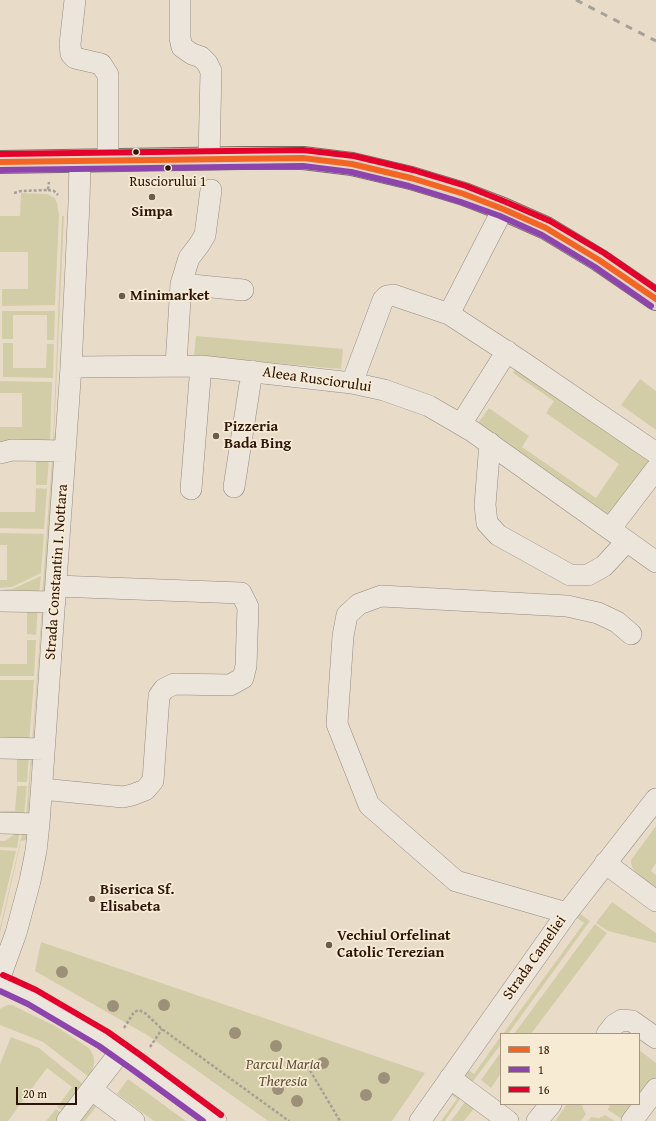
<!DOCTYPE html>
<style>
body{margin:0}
#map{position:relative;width:656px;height:1121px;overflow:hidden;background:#e8dcc9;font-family:"Gentium Book Plus",serif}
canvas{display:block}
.legend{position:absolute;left:500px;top:1033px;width:140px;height:72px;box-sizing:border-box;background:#f8ebd3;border:1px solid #a69583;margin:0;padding:5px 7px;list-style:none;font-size:12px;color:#2b150a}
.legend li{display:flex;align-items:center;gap:8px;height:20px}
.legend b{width:20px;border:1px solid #a69583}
.scale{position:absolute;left:16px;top:1087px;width:61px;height:18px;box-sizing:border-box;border:2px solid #2b150a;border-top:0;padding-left:5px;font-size:12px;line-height:14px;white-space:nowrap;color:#2b150a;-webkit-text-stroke:3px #f8ebd3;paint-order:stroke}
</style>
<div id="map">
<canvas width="656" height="1121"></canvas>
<ul class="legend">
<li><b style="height:5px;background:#f26522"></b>18</li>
<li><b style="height:5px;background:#8e44ad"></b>1</li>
<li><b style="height:5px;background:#e4002b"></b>16</li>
</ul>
<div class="scale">20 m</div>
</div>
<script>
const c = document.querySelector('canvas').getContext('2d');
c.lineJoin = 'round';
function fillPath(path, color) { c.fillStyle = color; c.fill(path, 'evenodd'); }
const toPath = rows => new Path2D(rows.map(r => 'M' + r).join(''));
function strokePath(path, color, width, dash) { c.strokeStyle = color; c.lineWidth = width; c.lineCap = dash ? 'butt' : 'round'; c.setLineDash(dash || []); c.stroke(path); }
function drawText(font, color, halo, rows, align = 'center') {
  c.font = font + ' "Gentium Book Plus",serif'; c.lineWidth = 3.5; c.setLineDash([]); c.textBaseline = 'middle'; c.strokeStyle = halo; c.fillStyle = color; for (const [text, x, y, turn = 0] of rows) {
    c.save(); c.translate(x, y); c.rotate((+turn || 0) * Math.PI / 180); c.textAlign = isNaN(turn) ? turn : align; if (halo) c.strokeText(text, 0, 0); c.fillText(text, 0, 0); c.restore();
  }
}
const green = toPath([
 [21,193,47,194,55,198,57,203,59,215,55,305,2,306,2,289,28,289,28,252,0,252,0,216,20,216],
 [62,216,64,216,54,434,62,435,53,444],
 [2,311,55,311,54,340,47,340,47,315,13,315,13,339,2,339],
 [196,336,343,349,341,369,194,356],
 [3,343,13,343,13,368,46,368,47,344,54,344,53,378,3,377],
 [521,361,656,453,610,529,472,431,489,408,529,436,522,447,596,498,619,464,546,413,554,401,513,373],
 [640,379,656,391,656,430,621,405],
 [0,381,52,382,50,443,0,443,0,427,22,427,22,393,0,393],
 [49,458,47,485,36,485,36,461,0,461],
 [52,459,55,461,45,585,50,586,42,596],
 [36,488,47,489,44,529,0,528,0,512,35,512],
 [0,533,44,534,41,573,12,587,0,588,0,580,7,580,7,545,0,545],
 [41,576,39,595,0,595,0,590,12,589],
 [38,607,36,635,27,634,27,611],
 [42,607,47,619,42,620,34,731,38,732,32,743],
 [27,640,36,640,34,676,0,676,0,664,27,664],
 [0,680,34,680,29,743,0,741],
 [29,754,27,782,17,782,17,757],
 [31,755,36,766,31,767,29,805,33,806,31,812,26,816],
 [17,786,27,786,24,816,0,815,0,811,15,811],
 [656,826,656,863,651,871,656,875,656,887,638,874,633,869,631,863,631,860],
 [20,830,17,848,0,847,0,841,5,841],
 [23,830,27,836,26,840,21,841,0,933,0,928],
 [0,850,16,851,0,918],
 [612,902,656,933,656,943,608,931,596,923],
 [579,913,590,921,508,1034,503,1034,584,923,576,917],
 [595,924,607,933,531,1034,514,1034],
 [41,942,50,945,425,1073,392,1121,268,1121,147,1035,35,971],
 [8,1005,12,1005,55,1026,89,1048,92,1053,94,1058,94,1064,90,1078,43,1042,0,1025,0,1009,3,1007],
 [501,1036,501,1044,471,1084,464,1077,466,1068,474,1074],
 [11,1037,39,1048,83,1084,63,1111,57,1107,72,1087,47,1068,8,1121,0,1121,0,1064],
 [639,1050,656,1063,656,1079,639,1102],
 [501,1052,501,1073,491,1088,481,1080],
 [128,1079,186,1121,154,1121,117,1094],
 [452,1092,462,1096,445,1121,441,1121,457,1099,449,1093],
 [467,1099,476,1106,464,1121,451,1121],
 [96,1101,99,1103,85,1121,81,1121],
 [567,1104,582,1104,583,1109,586,1114,581,1121,555,1121],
 [610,1104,637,1104,625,1121,608,1110],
 [56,1109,61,1113,56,1121,46,1121],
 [605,1115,615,1121,588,1121,591,1117,599,1118]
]);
const path = toPath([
 [48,190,54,191,58,195],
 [14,193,21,191,48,190,49,182],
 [124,1028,134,1012,139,1010,145,1013,162,1029,289,1121],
 [150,1047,162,1029],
 [305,1062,340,1121]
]);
const minor = toPath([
 [75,0,70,44,71,54,75,58,101,64,108,75,108,160],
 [180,0,180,38,182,47,192,54,201,57,207,63,211,71,209,158],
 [181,284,243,290],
 [449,314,503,209],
 [176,365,181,284,189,258,199,245,205,235,211,190],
 [71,367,201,366,352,383,384,390,429,406,472,431,656,562],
 [352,383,383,300,387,296,393,295,449,314,521,361,656,453],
 [461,424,507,351],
 [490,443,485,505,487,523,498,535,570,575,588,575,604,566,627,541],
 [0,453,12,450,65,451],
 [234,487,252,371],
 [191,489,201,366],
 [610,529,656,469],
 [0,601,55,602],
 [0,748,44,749],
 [42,789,123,797,132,795,145,790,153,781,159,696,164,689,174,684,230,685,243,678,246,666,248,607,241,593,56,586],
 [0,823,39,824],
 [605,863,656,901],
 [567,913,456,881,369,805,337,724,343,636,347,615,359,604,381,596,567,606,598,613,617,622,631,634],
 [0,977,16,933,30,881,36,851,39,824,71,367,79,203,80,161],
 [0,982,32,997,103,1039,138,1063,216,1121],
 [607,1034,614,1025,622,1020,632,1021,656,1038],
 [450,1078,508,1121],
 [92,1090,134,1121],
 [67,1121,121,1051],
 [420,1121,567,913,656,799],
 [537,1121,551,1104],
 [632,1121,656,1089]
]);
const major = toPath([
 [0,162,243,158,303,158,352,164,411,178,464,194,503,209,546,228,599,260,656,299]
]);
const rail = toPath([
 [576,0,656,41]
]);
const bus1 = toPath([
 [0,162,303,158,352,164,411,178,464,194,503,209,546,228,599,260,656,299]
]);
const bus2 = toPath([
 [0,170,303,166,351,172,409,186,461,202,500,216,542,235,595,267,651,306],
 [0,991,28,1004,99,1046,133,1070,203,1121]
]);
const bus3 = toPath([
 [0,154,303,150,354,156,413,170,466,186,506,202,550,221,604,253,656,289],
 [3,975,36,990,108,1032,143,1057,221,1115]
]);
const trees = [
 [62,972],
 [164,1005],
 [113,1006],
 [235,1033],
 [276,1046],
 [323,1063],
 [384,1078],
 [278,1089],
 [366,1095],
 [297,1101]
];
const markers = [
 [136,152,3.5,"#2b150a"],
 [168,168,3.5,"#2b150a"],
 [152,197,4,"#6d5b4d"],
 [122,296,4,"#6d5b4d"],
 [216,436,4,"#6d5b4d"],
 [92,899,4,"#6d5b4d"],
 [329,945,4,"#6d5b4d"]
];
const busNames = [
 ["Rusciorului 1",168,182]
];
const poiNames = [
 ["Simpa",152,212,"center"],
 ["Minimarket",130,296],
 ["Pizzeria",224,427],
 ["Bada Bing",224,444],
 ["Biserica Sf.",100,890],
 ["Elisabeta",100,907],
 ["Vechiul Orfelinat",337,936],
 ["Catolic Terezian",337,953]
];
const streetNames = [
 ["Aleea Rusciorului",317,380,8],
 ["Strada Constantin I. Nottara",57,572,-86],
 ["Strada Cameliei",535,958,-55]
];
const parkNames = [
 ["Parcul Maria",283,1065],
 ["Theresia",283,1082]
];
fillPath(green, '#d3cda7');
strokePath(minor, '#958b7f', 22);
strokePath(major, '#7a7166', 24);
strokePath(path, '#a7a097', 2.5, [3, 2]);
strokePath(minor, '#ebe5dc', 21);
strokePath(major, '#dfd5c6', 22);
strokePath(rail, '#a7a097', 3, [7, 7]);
strokePath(bus1, '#f26522', 6);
strokePath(bus2, '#8e44ad', 6);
strokePath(bus3, '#e4002b', 6);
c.fillStyle = '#9d9079';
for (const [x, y] of trees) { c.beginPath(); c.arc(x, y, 6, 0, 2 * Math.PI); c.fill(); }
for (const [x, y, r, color] of markers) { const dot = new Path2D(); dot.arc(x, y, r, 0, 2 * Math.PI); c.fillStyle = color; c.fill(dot); strokePath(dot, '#f8ebd3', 1.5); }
drawText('14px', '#2b150a', '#f8ebd3', busNames);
drawText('bold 15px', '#2b150a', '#f8ebd3', poiNames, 'left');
drawText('15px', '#2b150a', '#f8ebd3', streetNames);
drawText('italic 15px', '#605138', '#f8ebd3', parkNames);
</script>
